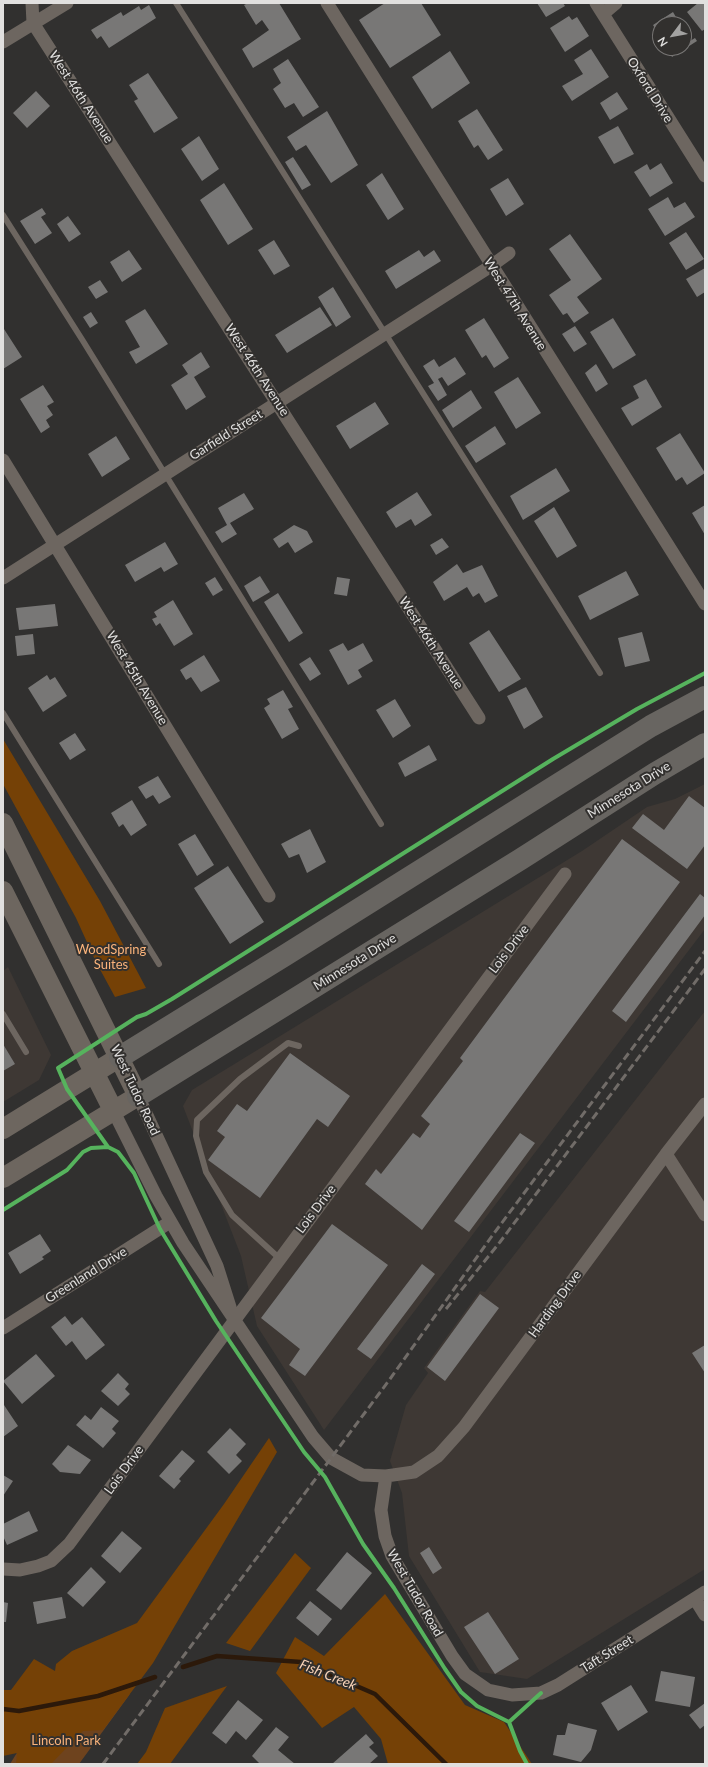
<!DOCTYPE html>
<style>
body{margin:0}
#map{position:relative;width:708px;height:1767px;overflow:hidden;background:#31302f;font-family:Lato,sans-serif}
canvas{display:block}
.frame{position:absolute;inset:0;border:4px solid #e1e0df;pointer-events:none}
.north{position:absolute;left:652px;top:16px;width:40px;height:40px;box-sizing:border-box;background:#32302e;border:1px solid #787675;border-radius:50%;rotate:238deg;font-size:11px;font-weight:700;line-height:16px;text-align:center;color:#e1e0df}
.north::after{content:'';display:block;margin:auto;width:14px;height:18px;background:#a3a2a1;clip-path:polygon(50% 0,100% 100%,50% 72%,0 100%)}
</style>
<div id="map">
<canvas width="708" height="1767"></canvas>
<div class="frame"></div>
<div class="north">N</div>
</div>
<script>
const c = document.querySelector('canvas').getContext('2d');
c.lineJoin = 'round';
function fillPath(path, color) { c.fillStyle = color; c.fill(path, 'evenodd'); }
const toPath = rows => new Path2D(rows.map(r => 'M' + r).join(''));
function strokePath(path, color, width, dash) { c.strokeStyle = color; c.lineWidth = width; c.lineCap = dash ? 'butt' : 'round'; c.setLineDash(dash || []); c.stroke(path); }
function drawText(font, color, halo, rows, align = 'center') {
  c.font = font + ' Lato,sans-serif'; c.lineWidth = 4; c.setLineDash([]); c.textBaseline = 'middle'; c.strokeStyle = halo; c.fillStyle = color; for (const [text, x, y, turn = 0] of rows) {
    c.save(); c.translate(x, y); c.rotate((+turn || 0) * Math.PI / 180); c.textAlign = isNaN(turn) ? turn : align; if (halo) c.strokeText(text, 0, 0); c.fillText(text, 0, 0); c.restore();
  }
}
const built = toPath([
 [705,784,705,929,324,1430,257,1326,241,1256,183,1106,192,1090,582,851,647,807,675,799],
 [8,967,51,1055,39,1080,3,1102,3,971],
 [705,1011,705,1569,527,1679,480,1672,409,1556,402,1493,390,1461,406,1405,428,1373,424,1368,480,1291,485,1292]
]);
const green = toPath([
 [130,1694,79,1764,10,1764,34,1725,84,1713]
]);
const forest = toPath([
 [3,739,100,901,146,988,115,997,96,962,76,918,3,784],
 [269,1438,277,1452,153,1663,103,1730,83,1731,51,1764,16,1764,17,1753,3,1756,3,1690,11,1690,34,1659,55,1671,56,1664,72,1651,137,1623,224,1504],
 [295,1553,311,1568,250,1651,226,1643],
 [385,1594,465,1705,504,1722,532,1764,388,1764,381,1739,354,1707,322,1728,276,1673,295,1637,324,1656],
 [227,1686,170,1764,137,1764,146,1752,165,1708]
]);
const stream = toPath([
 [183,1667,217,1656,301,1662,375,1694,446,1764],
 [3,1709,19,1711,98,1696,155,1677]
]);
const building = toPath([
 [248,3,279,3,301,39,253,68,242,49,269,30,262,20,256,25,244,5],
 [385,3,421,3,441,35,390,68,359,20],
 [537,3,563,3,565,6,546,17],
 [698,3,705,3,705,29,702,31,687,12],
 [149,5,156,18,109,48,101,36,97,39,91,30,121,12,123,16,139,6,141,10],
 [673,12,680,24,660,24,660,37,653,25],
 [569,16,572,20,577,17,589,36,565,52,550,28],
 [684,31,690,41,695,38,697,41,672,57,667,48,684,48],
 [591,49,609,77,572,101,562,86,583,74,574,60],
 [450,51,470,83,432,109,412,77],
 [288,59,319,107,303,117,294,103,285,108,273,89,281,83,273,69],
 [148,73,178,118,154,133,134,101,138,99,129,85],
 [36,91,50,106,27,128,13,113],
 [617,92,628,109,610,120,600,103],
 [477,109,503,150,488,160,478,145,474,148,458,121],
 [327,111,358,165,331,183,306,145,296,151,287,137],
 [618,126,634,154,614,164,598,137],
 [199,136,219,169,202,181,181,149],
 [293,157,311,185,302,190,285,162],
 [661,163,673,183,650,197,634,172,647,164,650,170],
 [382,173,404,209,388,220,366,185],
 [508,178,524,204,506,216,490,189],
 [224,183,253,229,228,245,200,200],
 [668,197,674,208,685,202,695,217,665,236,648,209],
 [42,208,46,214,41,217,52,233,35,244,20,221],
 [68,216,81,234,69,242,57,224],
 [686,232,704,259,686,270,669,243],
 [570,234,602,279,577,297,589,313,574,323,567,313,563,315,549,295,571,280,549,249],
 [274,240,290,266,274,275,258,250],
 [129,250,142,269,122,282,110,262],
 [419,250,424,257,434,250,441,261,396,289,385,271],
 [705,268,705,292,697,297,686,279],
 [100,280,108,292,96,299,88,287],
 [333,287,351,317,336,327,318,297],
 [320,307,332,325,287,353,275,335],
 [145,309,168,344,136,364,129,352,140,347,125,321],
 [91,312,98,323,90,328,83,317],
 [484,318,509,358,494,368,486,355,482,358,465,330],
 [613,318,636,355,613,369,590,332],
 [575,326,587,344,574,352,562,334],
 [4,329,22,357,3,369,3,330],
 [201,352,210,367,194,377,206,397,186,410,171,385,188,374,182,365],
 [455,357,466,374,448,386,442,377,438,379,447,395,438,401,428,386,434,383,423,366,434,359,439,367],
 [596,364,608,384,596,392,585,373],
 [518,377,541,413,516,429,494,392],
 [646,379,662,407,632,426,621,408,639,398,633,386],
 [43,385,54,402,47,406,53,415,46,420,50,427,41,433,20,399],
 [471,390,482,408,453,428,442,410],
 [375,402,389,424,350,449,336,426],
 [495,426,506,444,476,463,465,446],
 [680,433,705,473,687,485,682,477,676,481,656,448],
 [116,436,130,459,102,477,88,454],
 [556,468,570,491,523,520,510,496],
 [417,492,432,515,415,526,411,519,396,528,386,512],
 [244,493,254,509,230,523,237,534,222,543,215,532,227,525,218,508],
 [705,505,705,535,692,513],
 [554,507,577,546,557,558,534,521],
 [294,525,307,531,313,542,295,553,288,542,279,548,273,539],
 [442,538,449,547,436,555,430,545],
 [165,542,178,564,164,572,161,567,135,582,125,565],
 [457,564,463,573,482,565,498,596,485,603,479,593,473,597,467,587,444,601,433,582],
 [626,571,639,595,590,620,578,596],
 [260,576,270,592,253,602,244,586],
 [215,577,223,590,213,596,205,583],
 [337,577,350,579,347,596,334,594],
 [278,593,303,633,289,642,264,602],
 [173,600,193,634,174,646,160,623,156,626,152,619,157,617,154,612],
 [55,604,58,626,19,630,16,608],
 [489,630,521,679,499,692,469,643],
 [642,632,650,661,625,667,618,638],
 [33,634,35,654,17,656,15,636],
 [343,643,348,651,363,643,373,661,358,670,362,677,348,685,329,650],
 [204,655,220,681,201,692,191,677,186,680,180,670],
 [310,657,321,674,310,681,299,664],
 [47,675,50,680,55,677,67,696,43,712,28,688],
 [526,687,543,717,524,729,507,696],
 [283,690,293,707,288,709,299,729,282,739,264,708,270,704,267,699],
 [395,699,411,726,393,738,376,710],
 [75,733,86,750,70,760,59,743],
 [429,745,437,760,405,777,398,763],
 [158,776,171,797,159,804,153,795,146,799,138,787],
 [689,796,705,808,705,845,687,869,632,828,643,814,664,830],
 [132,800,147,825,131,836,123,824,119,827,111,813],
 [310,829,326,862,307,873,299,854,289,858,281,844],
 [195,834,214,865,197,876,178,844],
 [622,839,680,882,422,1230,365,1184,376,1169,381,1174,413,1133,420,1138,430,1124,421,1116,463,1061,460,1058],
 [228,866,264,922,230,944,194,888],
 [700,894,705,898,705,915,626,1022,612,1011],
 [3,1044,15,1064,3,1071],
 [290,1053,350,1096,328,1127,317,1119,260,1198,208,1160,225,1137,217,1131,237,1104,247,1111],
 [520,1133,535,1143,469,1232,454,1221],
 [332,1224,388,1265,305,1376,289,1365,300,1349,261,1318],
 [40,1234,51,1251,42,1257,44,1259,20,1274,8,1253],
 [422,1264,435,1274,371,1359,357,1349],
 [480,1294,499,1308,445,1381,427,1367],
 [65,1316,72,1325,82,1317,105,1345,86,1360,72,1341,66,1346,51,1327],
 [705,1345,705,1373,692,1353],
 [36,1354,55,1376,22,1404,3,1381],
 [118,1373,129,1384,125,1389,130,1394,118,1406,101,1391],
 [4,1405,18,1426,3,1437,3,1406],
 [101,1407,119,1421,112,1429,116,1433,103,1448,76,1425,85,1415,91,1420],
 [230,1428,246,1444,236,1455,242,1461,229,1474,207,1452],
 [68,1445,91,1460,80,1474,60,1472,52,1464],
 [182,1450,195,1461,179,1479,181,1481,174,1489,159,1476],
 [3,1475,13,1481,3,1496],
 [29,1511,38,1531,7,1545,3,1536,3,1524],
 [122,1531,142,1548,120,1573,101,1556],
 [429,1547,442,1568,433,1574,420,1553],
 [347,1552,372,1573,341,1610,316,1590],
 [91,1567,106,1582,83,1607,67,1593],
 [62,1597,66,1618,37,1624,33,1602],
 [310,1601,332,1619,318,1636,296,1618],
 [3,1602,8,1603,6,1622,3,1622],
 [488,1612,519,1659,495,1674,464,1627],
 [661,1671,695,1677,690,1707,655,1701],
 [631,1685,648,1712,618,1731,601,1703],
 [238,1700,263,1720,246,1740,236,1731,226,1744,212,1733],
 [705,1703,705,1725,700,1729,689,1715],
 [568,1723,597,1730,591,1750,581,1762,553,1755,557,1735,565,1735],
 [276,1727,289,1737,278,1750,295,1764,260,1764,252,1756],
 [366,1734,374,1743,369,1747,378,1756,369,1764,332,1764]
]);
const service = toPath([
 [176,3,600,673],
 [3,215,83,341,381,824],
 [3,713,159,964],
 [3,1014,26,1052],
 [279,1258,232,1215,206,1172,196,1136,197,1120,240,1079,288,1043,299,1046]
]);
const minor = toPath([
 [32,3,33,23,479,718],
 [327,3,705,604],
 [596,3,705,176],
 [603,14,616,3],
 [3,42,67,3],
 [3,460,269,896],
 [3,578,491,266,509,253],
 [138,1096,217,1266,230,1307],
 [113,1110,156,1196,183,1243,313,1437,331,1458,362,1475,386,1476,414,1472,438,1456,464,1427,666,1154,705,1104],
 [666,1154,705,1215],
 [3,1328,170,1222],
 [386,1476,381,1510,385,1536,392,1556,452,1656,465,1674,488,1690,512,1695,541,1693,558,1685,705,1592],
 [3,1569,20,1570,38,1566,51,1561,69,1544,565,874],
 [695,1599,705,1615]
]);
const primary = toPath([
 [3,823,138,1096,3,1178],
 [3,891,113,1110],
 [3,1129,120,1057]
]);
const motorway = toPath([
 [120,1057,284,956,651,726,705,697],
 [138,1096,521,859,654,774,705,744]
]);
const rail = toPath([
 [446,1309,500,1242,705,969],
 [103,1764,390,1379,492,1236,705,951]
]);
const cycleway = toPath([
 [108,1147,67,1089,58,1068,137,1017,146,1014,172,999,553,759,637,709,705,673],
 [3,1210,67,1170,83,1152,91,1148,108,1147,118,1152,134,1173,160,1229,216,1321,304,1452,325,1477,363,1544,394,1588,445,1669,461,1692,477,1706,509,1722],
 [527,1764,520,1751,509,1722,541,1693]
]);
const streetNames = [
 ["Oxford Drive",650,90,58],
 ["West 46th Avenue",81,97,57],
 ["West 47th Avenue",515,304,58],
 ["West 46th Avenue",257,370,57],
 ["Garfield Street",226,435,-32],
 ["West 46th Avenue",431,643,57],
 ["West 45th Avenue",137,678,59],
 ["Minnesota Drive",629,790,-32],
 ["Lois Drive",509,949,-53],
 ["Minnesota Drive",355,962,-32],
 ["West Tudor Road",135,1090,65],
 ["Lois Drive",316,1209,-53],
 ["Greenland Drive",86,1275,-32],
 ["Harding Drive",555,1304,-54],
 ["Lois Drive",124,1470,-54],
 ["West Tudor Road",415,1593,60],
 ["Taft Street",607,1654,-32]
];
const parkNames = [
 ["WoodSpring",111,950],
 ["Suites",111,965],
 ["Lincoln Park",66,1741]
];
const waterNames = [
 ["Fish Creek",328,1675,22]
];
fillPath(built, '#3e3834');
fillPath(green, '#6e431e');
fillPath(forest, '#754106');
strokePath(stream, '#2c190a', 4.5);
fillPath(building, '#787776');
strokePath(service, '#6d6660', 6);
strokePath(minor, '#6d6660', 13);
strokePath(primary, '#6d665f', 20);
strokePath(motorway, '#686561', 22);
strokePath(rail, '#716c68', 3, [8, 4]);
strokePath(cycleway, '#56b35d', 4);
drawText('13px', '#e1e0df', '#32302e', streetNames);
drawText('13px', '#fab37b', '#32302e', parkNames);
drawText('italic 14px', '#f8d3b8', '#32302e', waterNames);
</script>
